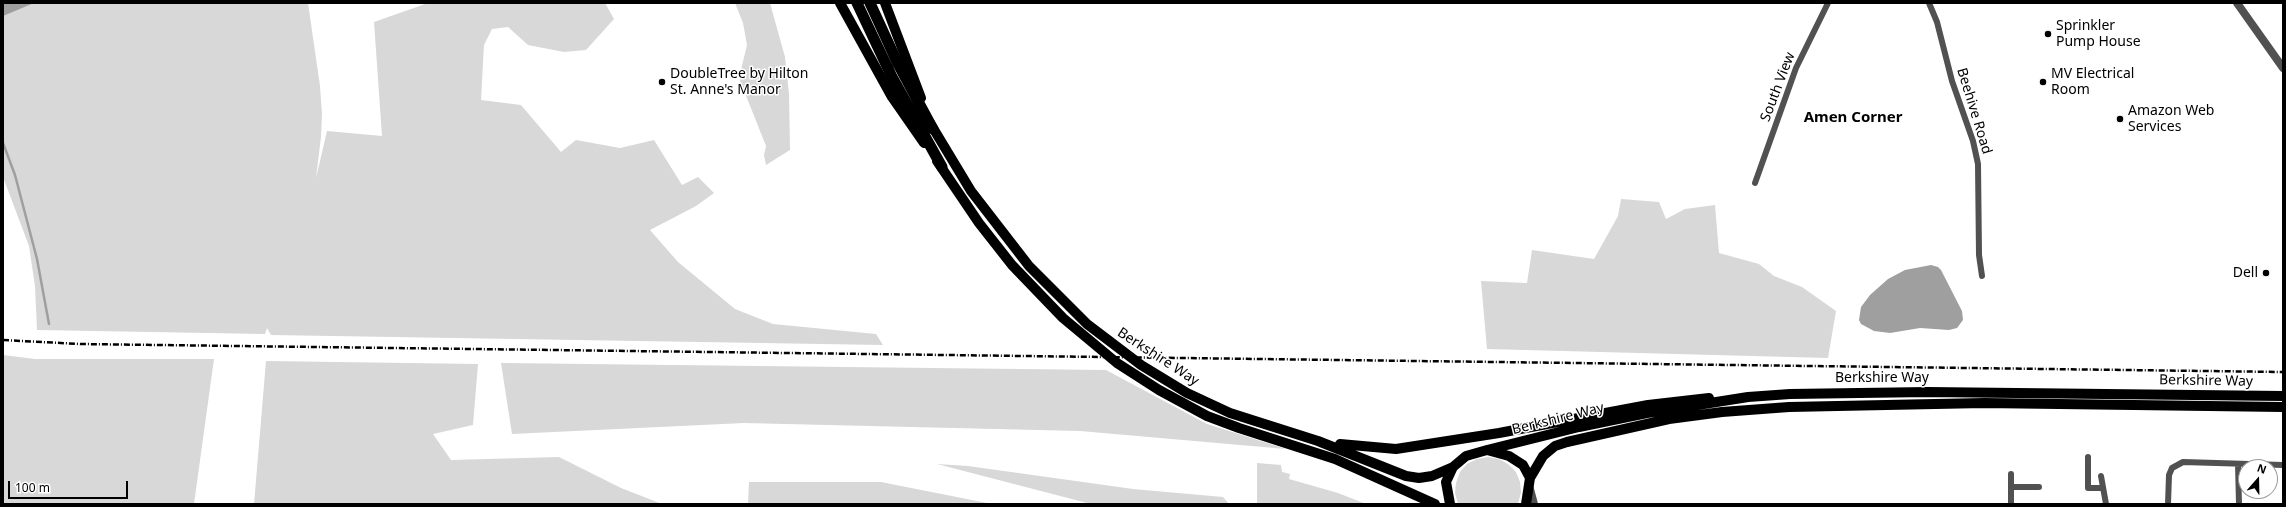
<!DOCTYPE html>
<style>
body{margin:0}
#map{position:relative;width:2286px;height:507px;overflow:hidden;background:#fff;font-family:"Noto Sans",sans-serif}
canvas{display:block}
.frame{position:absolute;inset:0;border:4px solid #000;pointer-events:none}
.north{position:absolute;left:2238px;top:459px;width:40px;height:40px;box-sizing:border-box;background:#fff;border:1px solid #999;border-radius:50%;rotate:20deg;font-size:11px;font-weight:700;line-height:16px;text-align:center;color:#000}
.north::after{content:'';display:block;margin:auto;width:14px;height:18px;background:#000;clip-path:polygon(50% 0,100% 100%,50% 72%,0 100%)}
.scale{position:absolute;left:8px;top:481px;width:120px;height:18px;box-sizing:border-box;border:2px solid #000;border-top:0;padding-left:5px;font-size:12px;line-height:14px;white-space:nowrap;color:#000;-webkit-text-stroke:3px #fff;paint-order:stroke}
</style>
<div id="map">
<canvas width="2286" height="507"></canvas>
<div class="frame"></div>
<div class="north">N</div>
<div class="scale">100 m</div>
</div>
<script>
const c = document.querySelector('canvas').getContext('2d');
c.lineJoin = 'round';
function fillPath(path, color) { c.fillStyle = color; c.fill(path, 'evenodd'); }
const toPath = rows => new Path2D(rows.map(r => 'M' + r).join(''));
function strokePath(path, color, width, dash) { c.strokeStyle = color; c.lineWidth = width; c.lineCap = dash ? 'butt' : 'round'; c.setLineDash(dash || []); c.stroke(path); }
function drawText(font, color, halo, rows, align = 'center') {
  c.font = font + ' "Noto Sans",sans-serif'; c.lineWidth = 3; c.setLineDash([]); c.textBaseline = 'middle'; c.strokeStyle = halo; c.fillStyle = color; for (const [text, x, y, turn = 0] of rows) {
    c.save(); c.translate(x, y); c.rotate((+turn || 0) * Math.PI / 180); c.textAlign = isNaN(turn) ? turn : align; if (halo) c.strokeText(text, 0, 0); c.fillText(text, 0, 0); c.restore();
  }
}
const green = toPath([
 [3,3,308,3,320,86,322,114,321,137,316,178,327,131,382,136,374,22,428,3,605,3,614,19,586,50,564,52,528,45,508,27,492,29,484,45,481,100,521,105,561,152,576,140,620,148,654,140,682,185,698,177,714,193,696,206,650,230,678,262,735,309,773,324,876,334,883,345,271,335,267,328,265,334,37,330,35,286,29,246,3,177],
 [735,3,770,3,785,57,789,94,790,150,766,165,764,155,766,146,739,78,747,45,743,23],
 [1621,199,1659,202,1666,219,1685,209,1715,205,1719,253,1759,264,1774,276,1802,287,1836,311,1828,358,1487,349,1481,281,1527,283,1532,250,1594,259,1618,216],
 [3,355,35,359,214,359,194,504,3,504],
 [266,361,478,364,473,425,433,434,451,460,559,457,621,488,662,504,254,504],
 [501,363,1106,370,1207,424,1286,449,1080,431,744,423,512,434],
 [1488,457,1499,459,1508,464,1516,472,1520,482,1521,492,1518,504,1458,504,1455,493,1456,483,1460,472,1467,464,1477,459],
 [1257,463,1281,465,1282,472,1290,474,1289,479,1338,493,1366,504,1257,504],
 [937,464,968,466,1133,489,1223,497,1229,504,1091,504],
 [749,482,881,482,992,504,748,504]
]);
const water = toPath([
 [3,3,34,3,3,16],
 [1931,265,1938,267,1941,270,1962,311,1963,320,1957,328,1949,330,1920,328,1890,333,1874,331,1861,324,1859,320,1861,307,1870,295,1888,279,1905,270]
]);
const stream = toPath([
 [3,143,15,175,37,259,49,324]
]);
const minor = toPath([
 [1929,3,1937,22,1952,81,1973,141,1978,164,1979,255,1982,276],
 [1755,183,1796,68,1828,3],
 [2088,457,2088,488,2102,488],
 [2238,464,2239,504],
 [2101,476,2106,504],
 [2011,487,2039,487],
 [2011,504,2011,474],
 [2168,504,2169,475,2172,468,2183,462,2283,465]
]);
const tertiary = toPath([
 [2237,3,2283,68],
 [1530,489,1534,504]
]);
const trunk = toPath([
 [840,3,892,97,924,143],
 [885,3,921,98],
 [930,123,971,191,1029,266,1087,324,1141,365,1187,393,1230,413,1318,441,1406,476,1419,478,1432,476,1453,467],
 [937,161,979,223,1012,265,1063,318,1117,363,1159,390,1207,416,1239,428,1335,459,1435,504],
 [1340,444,1396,449,1499,433,1648,405,1709,398],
 [1487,450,1579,427,1647,413,1748,397,1790,394,1928,392,2283,396],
 [1530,478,1543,456,1555,446,1567,442,1669,419,1722,412,1789,407,1984,403,2283,407],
 [1450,504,1446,482,1453,467,1466,456,1487,450,1509,456,1523,465,1530,478,1526,504]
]);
const motorway = toPath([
 [857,3,892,77,942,167],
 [870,3,898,64,933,129]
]);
const rail = toPath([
 [3,340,80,344,2283,372]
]);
const markers = [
 [2048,34,4,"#000"],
 [662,82,4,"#000"],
 [2043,82,4,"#000"],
 [2120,119,4,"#000"],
 [2266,273,4,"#000"]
];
const poiNames = [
 ["Sprinkler",2056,26],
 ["Pump House",2056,42],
 ["DoubleTree by Hilton",670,74],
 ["St. Anne's Manor",670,90],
 ["MV Electrical",2051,74],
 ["Room",2051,90],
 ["Amazon Web",2128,111],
 ["Services",2128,127],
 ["Dell",2258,273,"right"]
];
const streetNames = [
 ["South View",1778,87,-69],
 ["Beehive Road",1974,111,73],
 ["Berkshire Way",1158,357,33],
 ["Berkshire Way",1882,378],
 ["Berkshire Way",2206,381,1],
 ["Berkshire Way",1558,419,-14]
];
const neighbourhoodNames = [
 ["Amen Corner",1853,118]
];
fillPath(green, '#d8d8d8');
fillPath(water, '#9f9f9f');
strokePath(stream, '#9f9f9f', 2.5);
strokePath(minor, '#515151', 6);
strokePath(tertiary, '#515151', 8);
strokePath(trunk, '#000', 10);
strokePath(motorway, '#000', 11);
strokePath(rail, '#000', 2.5, [6, 2, 1, 2]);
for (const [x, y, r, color] of markers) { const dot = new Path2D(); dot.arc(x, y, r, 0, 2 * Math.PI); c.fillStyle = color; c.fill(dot); strokePath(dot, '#fff', 1.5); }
drawText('14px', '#000', '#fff', poiNames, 'left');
drawText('14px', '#000', '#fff', streetNames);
drawText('bold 15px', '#000', '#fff', neighbourhoodNames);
</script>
